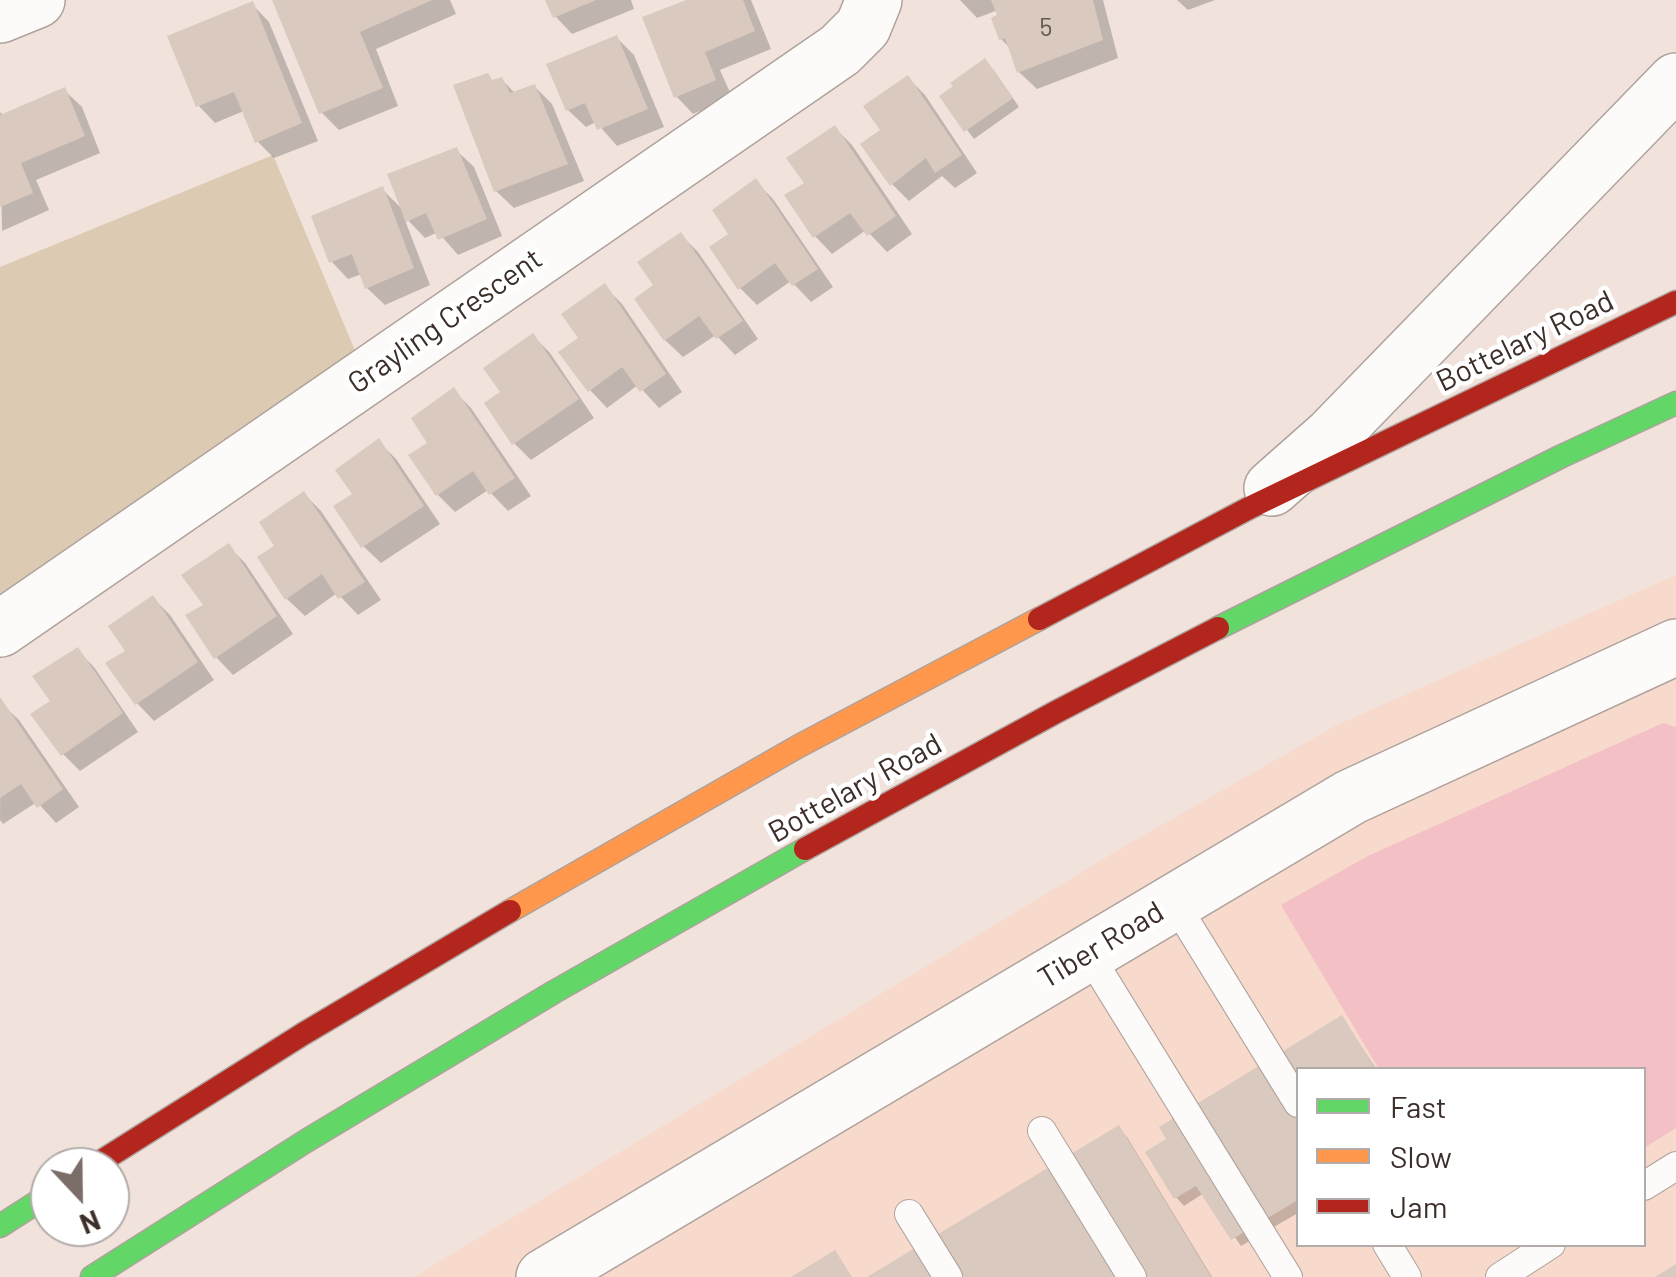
<!DOCTYPE html>
<style>
body{margin:0}
#map{position:relative;width:1676px;height:1277px;overflow:hidden;background:#f1e2db;font-family:Barlow,sans-serif}
canvas{display:block}
.legend{position:absolute;left:1296px;top:1067px;width:350px;height:180px;box-sizing:border-box;background:#fff;border:2px solid #b1aba9;margin:0;padding:12px 18px;list-style:none;font-size:30px;color:#3c2e28}
.legend li{display:flex;align-items:center;gap:20px;height:50px}
.legend b{width:50px;border:2px solid #b1aba9}
.north{position:absolute;left:30px;top:1147px;width:100px;height:100px;box-sizing:border-box;background:#fff;border:2px solid #b1aba9;border-radius:50%;rotate:158deg;font-size:28px;font-weight:700;line-height:40px;text-align:center;color:#3c2e28}
.north::after{content:'';display:block;margin:auto;width:35px;height:45px;background:#7b6d67;clip-path:polygon(50% 0,100% 100%,50% 72%,0 100%)}
</style>
<div id="map">
<canvas width="1676" height="1277"></canvas>
<ul class="legend">
<li><b style="height:12px;background:#63d668"></b>Fast</li>
<li><b style="height:12px;background:#ff974d"></b>Slow</li>
<li><b style="height:12px;background:#b3261e"></b>Jam</li>
</ul>
<div class="north">N</div>
</div>
<script>
const c = document.querySelector('canvas').getContext('2d');
c.lineJoin = 'round';
function fillPath(path, color) { c.fillStyle = color; c.fill(path, 'evenodd'); }
const toPath = rows => new Path2D(rows.map(r => 'M' + r).join(''));
function strokePath(path, color, width, dash) { c.strokeStyle = color; c.lineWidth = width; c.lineCap = dash ? 'butt' : 'round'; c.setLineDash(dash || []); c.stroke(path); }
function drawText(font, color, halo, rows, align = 'center') {
  c.font = font + ' Barlow,sans-serif'; c.lineWidth = 9; c.setLineDash([]); c.textBaseline = 'middle'; c.strokeStyle = halo; c.fillStyle = color; for (const [text, x, y, turn = 0] of rows) {
    c.save(); c.translate(x, y); c.rotate((+turn || 0) * Math.PI / 180); c.textAlign = isNaN(turn) ? turn : align; if (halo) c.strokeText(text, 0, 0); c.fillText(text, 0, 0); c.restore();
  }
}
const built = toPath([
 [1676,575,1676,1277,414,1277,1118,850,1337,725],
 [1298,1070,1644,1070,1644,1244,1298,1244]
]);
const green = toPath([
 [273,155,356,353,0,599,0,267]
]);
const water = toPath([
 [1663,723,1676,727,1676,1128,1644,1148,1644,1070,1379,1069,1281,905,1368,856]
]);
const shadow = toPath([
 [275,0,450,0,456,14,376,49,398,106,339,130,321,112],
 [548,0,631,0,634,9,572,34,555,16],
 [693,0,751,0,771,49,720,70,732,97,693,114,676,96],
 [960,0,1103,0,1118,58,1037,89,1019,72,1012,50,1001,39,998,10,977,18],
 [1177,0,1215,0,1188,10],
 [252,4,269,22,318,141,274,158,257,141,244,111,215,123,198,105],
 [617,38,634,55,664,127,617,146,596,122,586,127,568,110,550,66],
 [993,69,1019,107,974,139,942,97],
 [488,76,494,82,502,80,516,94,535,87,552,104,584,181,514,208,496,191],
 [908,78,925,95,977,173,955,188,942,176,909,201,892,184,883,131],
 [64,90,82,107,100,153,36,180,49,210,2,231,0,112,4,116],
 [835,128,852,145,912,234,887,252,866,230,832,254,815,236],
 [456,150,474,167,502,236,458,255,438,232,425,238,403,215,430,285,385,305,367,288,362,274,348,279,331,261,382,189,405,212],
 [756,182,773,199,833,287,811,302,791,281,757,305,740,288],
 [681,235,698,252,758,339,735,355,716,335,683,357,665,340,657,286],
 [605,287,622,304,682,392,659,408,638,385,607,408,590,390,582,339],
 [533,336,550,353,594,418,531,460,514,443,504,392],
 [454,391,471,408,531,496,508,511,488,490,455,512,438,495,412,456,431,444],
 [378,441,396,459,440,524,381,563,363,546,356,494],
 [304,494,321,511,381,600,358,615,337,593,305,616,287,599,261,558,278,547],
 [228,546,245,563,293,634,233,675,216,657,206,606],
 [153,598,170,615,214,680,154,721,137,703,128,652],
 [77,650,94,667,138,732,80,771,63,754,53,701],
 [1,703,19,720,79,807,56,823,37,802,3,824,0,820],
 [1342,1018,1377,1070,1298,1070,1298,1213,1241,1246,1204,1193,1184,1206,1176,1197],
 [1119,1129,1127,1137,1212,1277,871,1277]
]);
const building = toPath([
 [272,0,432,0,360,32,383,88,319,114],
 [545,0,596,0,553,18],
 [686,0,743,0,755,31,705,52,716,80,674,98,642,17],
 [991,0,1093,0,1103,40,1017,73,1005,38,999,40,991,18,997,15],
 [253,1,302,123,255,143,234,92,196,107,167,36],
 [617,35,648,109,597,130,585,103,566,111,546,64],
 [985,58,1013,98,964,132,939,96,953,86,950,83],
 [488,73,492,80,502,77,510,93,535,84,568,164,494,192,453,85],
 [908,75,962,155,935,173,926,158,890,186,860,144,880,130,863,106],
 [65,87,85,136,21,163,33,193,0,207,0,115],
 [835,125,896,216,867,236,850,213,813,238,784,195,804,183,786,158],
 [457,147,487,219,438,240,426,213,406,222,387,174],
 [756,178,818,269,792,286,775,263,738,290,709,247,728,234,712,210],
 [383,186,414,268,365,289,352,254,329,263,311,216],
 [681,232,743,321,716,339,699,316,664,341,634,299,653,285,637,262],
 [605,283,666,374,640,392,622,367,588,392,558,352,578,338,561,314],
 [533,333,579,399,512,445,484,403,500,392,483,368],
 [454,387,515,478,489,495,473,471,436,496,408,455,427,443,411,418],
 [379,438,424,506,361,548,333,506,352,494,335,470],
 [304,491,365,582,338,599,322,574,285,600,257,557,274,546,259,522],
 [229,543,277,616,214,659,185,615,203,605,181,575],
 [153,595,198,662,135,705,105,663,125,651,108,626],
 [78,647,123,713,61,756,30,714,50,701,32,676],
 [0,697,63,789,37,808,21,784,0,798],
 [1342,1015,1376,1070,1298,1070,1298,1200,1231,1240,1196,1186,1174,1199,1145,1152,1166,1139,1159,1127],
 [1119,1125,1211,1277,867,1277],
 [835,1250,852,1277,791,1277],
 [1676,1264,1676,1277,1655,1277]
]);
const lane = toPath([
 [1174,902,1298,1103],
 [1088,953,1288,1277],
 [1042,1131,1132,1277],
 [1644,1186,1676,1166],
 [909,1214,948,1277],
 [1387,1244,1407,1277],
 [1500,1277,1551,1244]
]);
const street = toPath([
 [0,15,37,0],
 [1272,488,1332,435,1676,81],
 [0,629,840,50,863,27,874,0],
 [544,1277,1351,797,1676,647]
]);
const fast = toPath([
 [1218,628,1562,456,1676,403],
 [0,1226,50,1194],
 [92,1277,306,1141,554,992,805,849]
]);
const slow = toPath([
 [510,911,799,746,1039,619]
]);
const jam = toPath([
 [1039,619,1251,507,1676,302],
 [805,849,1056,712,1218,628],
 [92,1167,303,1034,510,911]
]);
const numberNames = [
 ["5",1046,28]
];
const streetNames = [
 ["Grayling Crescent",445,321,-35],
 ["Bottelary Road",1525,341,-26],
 ["Bottelary Road",855,788,-29],
 ["Tiber Road",1101,945,-31]
];
fillPath(built, '#f8dacc');
fillPath(green, '#dccab3');
fillPath(water, '#f2c0c5');
fillPath(shadow, '#0003');
fillPath(building, '#d9c9be');
strokePath(lane, '#aea29c', 30);
strokePath(street, '#aea29c', 58);
strokePath(fast, '#aea29c', 25);
strokePath(slow, '#aea29c', 25);
strokePath(jam, '#aea29c', 25);
strokePath(lane, '#fdfbfa', 28);
strokePath(street, '#fdfbfa', 55);
strokePath(fast, '#63d668', 22);
strokePath(slow, '#ff974d', 22);
strokePath(jam, '#b3261e', 22);
drawText('25px', '#665750', null, numberNames);
drawText('30px', '#3c2e28', '#fff', streetNames);
</script>
